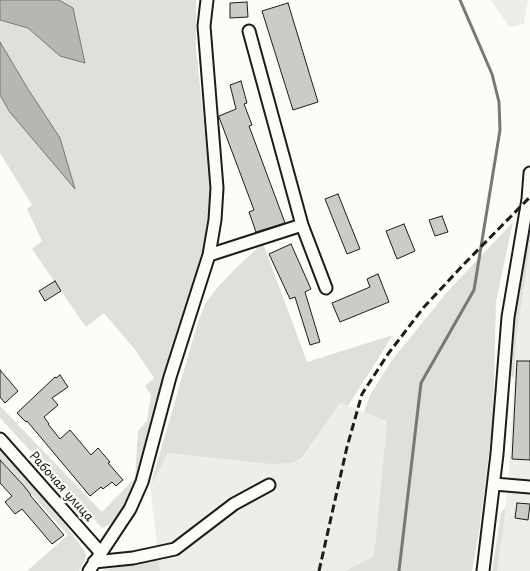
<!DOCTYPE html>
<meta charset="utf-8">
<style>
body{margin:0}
canvas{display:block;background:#fdfcf7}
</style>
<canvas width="530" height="571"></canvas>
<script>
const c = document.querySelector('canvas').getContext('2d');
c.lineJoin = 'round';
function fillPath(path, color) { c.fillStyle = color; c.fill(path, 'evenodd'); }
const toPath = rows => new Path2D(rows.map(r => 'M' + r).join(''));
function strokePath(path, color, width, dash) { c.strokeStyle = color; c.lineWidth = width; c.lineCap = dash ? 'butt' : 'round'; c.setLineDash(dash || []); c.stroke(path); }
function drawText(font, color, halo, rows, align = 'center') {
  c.font = font + ' "Playpen Sans",sans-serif'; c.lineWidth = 4.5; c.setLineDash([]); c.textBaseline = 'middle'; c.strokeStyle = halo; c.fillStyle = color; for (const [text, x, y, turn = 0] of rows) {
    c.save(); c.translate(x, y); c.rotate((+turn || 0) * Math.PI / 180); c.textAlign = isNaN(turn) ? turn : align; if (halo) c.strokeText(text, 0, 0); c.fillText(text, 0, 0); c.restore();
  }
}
const built = toPath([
 [490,0,528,0,524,24,510,27],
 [530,245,530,571,497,571,504,521,509,469,516,342],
 [340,403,387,420,374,556,345,571,160,571,150,487,168,453,270,464,302,459]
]);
const green = toPath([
 [59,0,196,0,196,49,211,189,203,262,140,476,114,522,102,528,0,418,0,406,102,512,135,478,138,431,147,421,151,395,145,386,154,378,136,351,104,313,86,327,32,249,42,241,27,209,32,205,0,153,0,95,9,112,28,89,0,42,0,20,28,28,60,56,73,8],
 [530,203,530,245,516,342,514,377,508,376,513,289],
 [513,222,496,301,493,421,479,532,472,571,345,571,374,556,387,421,364,412,370,395,392,360,448,291],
 [263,243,307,362,393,335,348,406,340,403,302,458,291,463,270,464,168,453,150,487,198,322,205,304,217,288,235,269],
 [0,444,31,479,85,551,86,556,84,562,79,571,27,571,68,535,0,459],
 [506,508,497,571,492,571,501,512],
 [159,559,160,571,102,571,107,569]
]);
const water = toPath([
 [0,0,59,0,73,8,85,63,60,56,28,28,0,20,0,0],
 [0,42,28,89,60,138,75,189,9,111,0,95,0,42]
]);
const stream = toPath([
 [399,571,421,383,474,290,500,130,499,102,492,74,460,0]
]);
const building = toPath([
 [247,2,248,17,230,18,230,3,247,2],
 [288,3,318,102,293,110,262,11,288,3],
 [241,81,247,103,244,104,252,125,249,126,285,223,256,232,249,212,254,210,219,117,219,116,236,109,230,85,241,81],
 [338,194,360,249,347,254,325,199,338,194],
 [442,216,448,232,435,236,429,220,442,216],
 [404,224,415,251,397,259,386,231,404,224],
 [291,244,311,289,305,292,320,342,310,345,295,297,290,299,269,254,291,244],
 [378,274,389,302,340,322,332,303,370,287,367,279,378,274],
 [55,281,61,291,45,301,39,291,55,281],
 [517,361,530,361,530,460,512,459,517,361],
 [0,370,18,391,5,403,0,397,0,370],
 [60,375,68,387,52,398,58,405,44,417,49,424,48,424,60,439,70,430,91,455,98,448,110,462,108,463,123,480,116,486,112,482,103,489,101,487,90,496,27,421,26,422,17,413,55,377,56,378,60,375],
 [0,460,24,486,31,495,30,495,64,535,52,544,22,509,15,514,5,502,12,496,0,483,0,460],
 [517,503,530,504,528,520,515,518,517,503]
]);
const minor = toPath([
 [302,225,326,288],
 [209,255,302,225,249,31],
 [0,439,101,553],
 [494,484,530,487],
 [94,562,133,558,175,549,234,504,269,485],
 [89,571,130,509,142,482,170,377,209,255,215,220,217,188,204,26,207,0],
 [483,571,497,454,508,317,528,199,530,173]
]);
const rail = toPath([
 [319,571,347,447,362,394,388,354,424,307,465,263,530,197]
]);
const streetNames = [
 ["Рабочая улица",61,487,48]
];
fillPath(built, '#eeede9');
fillPath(green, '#e0dfdb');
fillPath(water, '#b7b6b2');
strokePath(water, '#797876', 1);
strokePath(stream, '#797876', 3);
fillPath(building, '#cccbc8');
strokePath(building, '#1c1c1c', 1);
strokePath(minor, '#1c1c1c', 15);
strokePath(minor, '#fdfcf7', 11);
strokePath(rail, '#1c1c1c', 3, [8, 4]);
drawText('12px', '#1c1c1c', '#fdfcf7', streetNames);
</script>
